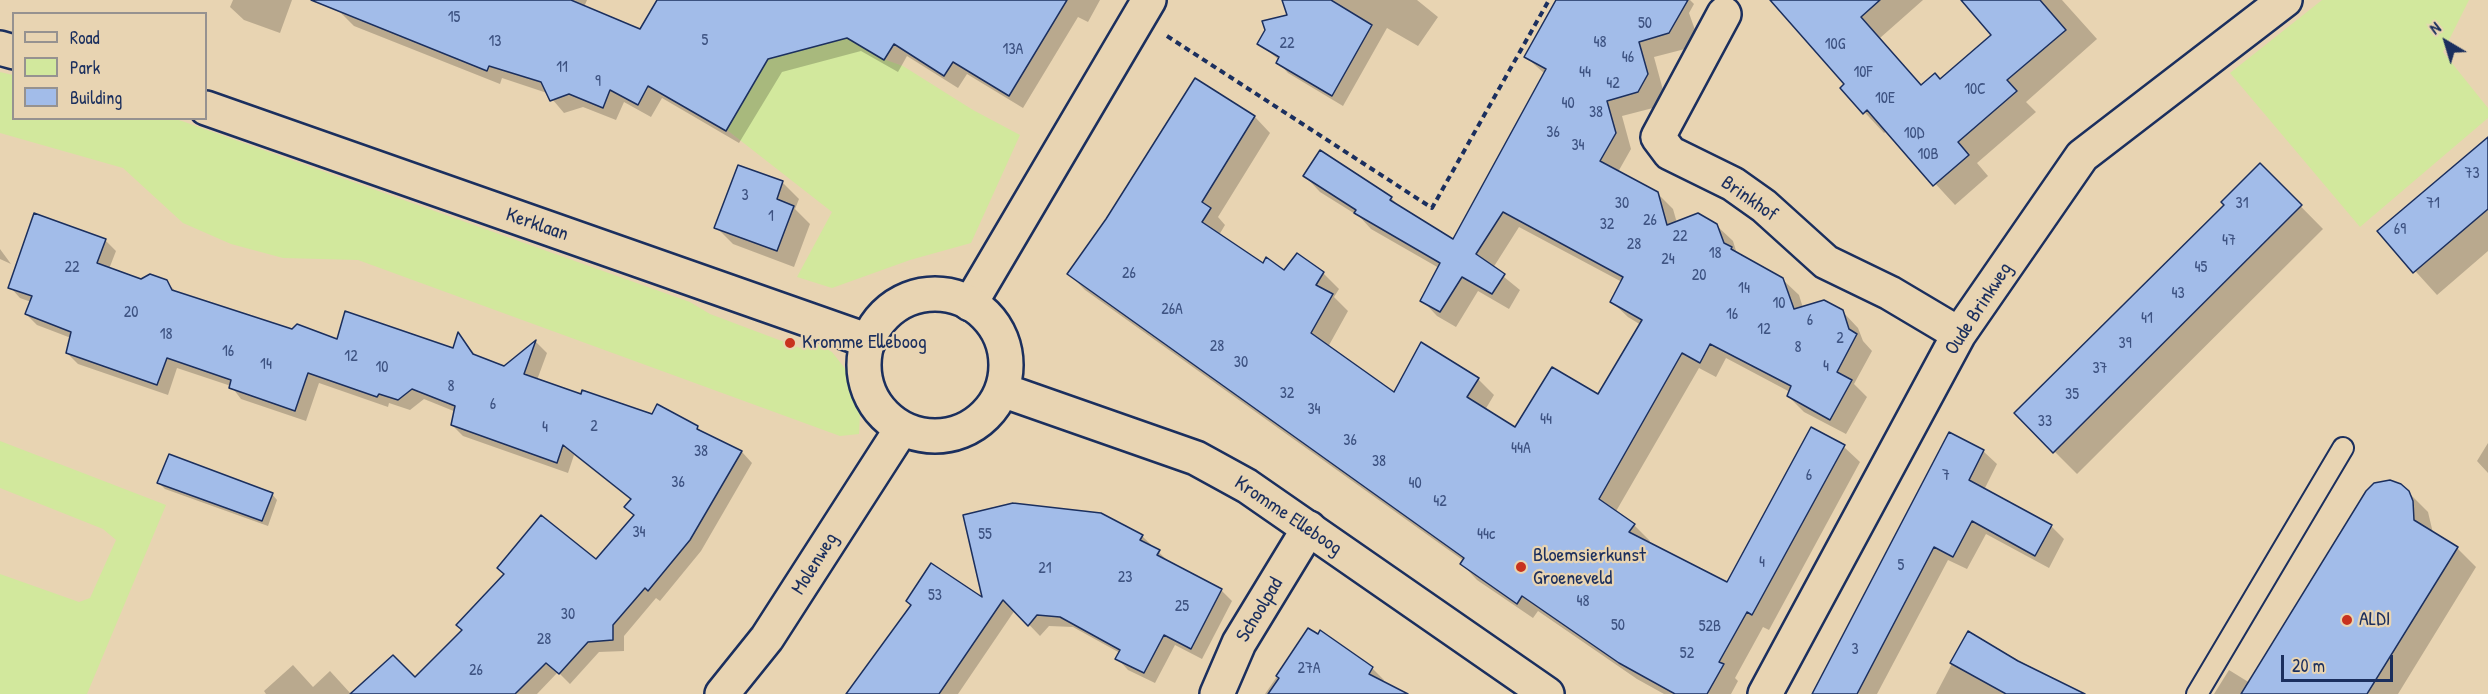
<!DOCTYPE html>
<style>
body{margin:0}
#map{position:relative;width:2488px;height:694px;overflow:hidden;background:#e8d4b2;font-family:"Patrick Hand",sans-serif}
canvas{display:block}
.legend{position:absolute;left:12px;top:12px;width:195px;height:108px;box-sizing:border-box;background:#e8d4b2;border:2px solid #969290;margin:0;padding:8px 10px;list-style:none;font-size:18px;color:#1b2f5e}
.legend li{display:flex;align-items:center;gap:12px;height:30px}
.legend b{width:30px;border:2px solid #969290}
.north{position:absolute;left:2416px;top:12px;width:60px;height:60px;-webkit-text-stroke:4px #e8d4b2;paint-order:stroke;rotate:322deg;font-size:16px;font-weight:700;line-height:24px;text-align:center;color:#1b2f5e}
.north::after{content:'';display:block;margin:auto;width:21px;height:27px;background:#1b2f5e;clip-path:polygon(50% 0,100% 100%,50% 72%,0 100%)}
.scale{position:absolute;left:2281px;top:655px;width:112px;height:27px;box-sizing:border-box;border:3px solid #1b2f5e;border-top:0;padding-left:8px;font-size:18px;line-height:21px;white-space:nowrap;color:#1b2f5e;-webkit-text-stroke:4px #e8d4b2;paint-order:stroke}
</style>
<div id="map">
<canvas width="2488" height="694"></canvas>
<ul class="legend">
<li><b style="height:8px;background:#e8d4b2"></b>Road</li>
<li><b style="height:16px;background:#d2e89d"></b>Park</li>
<li><b style="height:16px;background:#a2bce9"></b>Building</li>
</ul>
<div class="north">N</div>
<div class="scale">20 m</div>
</div>
<script>
const c = document.querySelector('canvas').getContext('2d');
c.lineJoin = 'round';
function fillPath(path, color) { c.fillStyle = color; c.fill(path, 'evenodd'); }
const toPath = rows => new Path2D(rows.map(r => 'M' + r).join(''));
function strokePath(path, color, width, dash) { c.strokeStyle = color; c.lineWidth = width; c.lineCap = dash ? 'butt' : 'round'; c.setLineDash(dash || []); c.stroke(path); }
function drawText(font, color, halo, rows, align = 'center') {
  c.font = font + ' "Patrick Hand",sans-serif'; c.lineWidth = 4.5; c.setLineDash([]); c.textBaseline = 'middle'; c.strokeStyle = halo; c.fillStyle = color; for (const [text, x, y, turn = 0] of rows) {
    c.save(); c.translate(x, y); c.rotate((+turn || 0) * Math.PI / 180); c.textAlign = isNaN(turn) ? turn : align; if (halo) c.strokeText(text, 0, 0); c.fillText(text, 0, 0); c.restore();
  }
}
const green = toPath([
 [2322,0,2469,0,2443,52,2488,108,2488,118,2360,227,2230,73],
 [849,38,886,60,903,66,973,110,1020,135,971,243,910,260,832,288,797,277,832,212,727,130,769,58],
 [0,72,13,75,14,118,172,118,182,121,690,302,710,314,803,349,810,339,832,352,851,376,860,414,859,434,840,436,358,260,283,258,231,244,183,223,123,168,0,133],
 [0,441,166,505,87,694,0,694,0,574,79,602,90,598,116,540,103,529,0,488]
]);
const shadow = toPath([
 [233,0,292,0,280,33,244,20,230,7],
 [312,0,587,0,584,7,640,31,659,0,1100,0,1088,22,1078,17,1023,108,967,74,958,88,907,56,898,72,861,51,782,72,739,143,662,98,651,117,624,102,616,120,583,107,564,113,547,93,502,78,500,84,354,26,340,12],
 [1284,0,1417,0,1438,17,1418,46,1387,28,1343,106,1288,73,1278,62,1279,60,1259,43,1288,16],
 [1556,0,1690,0,1694,4,1689,13,1695,30,1685,49,1654,57,1663,90,1653,108,1622,116,1631,149,1618,172,1657,193,1673,209,1677,223,1716,225,1733,241,1737,254,1782,279,1799,295,1803,308,1842,311,1858,328,1863,341,1872,351,1854,384,1867,397,1846,434,1804,412,1788,396,1790,392,1726,358,1716,377,1699,368,1615,513,1634,525,1650,541,1648,544,1728,584,1812,429,1844,447,1860,462,1769,630,1763,627,1735,678,1738,681,1731,694,1664,694,1637,679,1538,611,1533,618,1477,580,1462,564,1464,561,1085,290,1069,274,1107,220,1195,80,1255,117,1270,133,1218,217,1225,225,1219,235,1263,265,1285,272,1323,273,1339,289,1334,297,1348,311,1328,347,1394,395,1478,379,1494,395,1485,410,1516,429,1599,396,1641,325,1628,317,1612,302,1622,282,1519,227,1493,268,1520,290,1509,309,1478,291,1456,327,1437,316,1422,300,1439,268,1371,229,1360,217,1320,192,1305,176,1391,198,1402,209,1453,241,1545,74,1526,57],
 [1790,0,1923,0,1880,38,1922,86,1940,81,1993,35,1963,0,2062,0,2097,39,2026,102,2036,112,1977,163,1988,176,1955,205,1887,131,1884,133,1842,88,1846,84],
 [2488,139,2488,251,2437,295,2379,231],
 [2260,165,2323,229,2077,474,2016,413,2226,205],
 [782,182,799,199,795,209,810,224,794,267,733,244,716,227],
 [105,240,116,251,109,269,141,281,166,281,177,293,292,331,338,341,454,350,459,335,477,357,504,367,536,342,547,353,537,380,582,396,697,427,704,434,742,452,752,463,701,551,660,601,656,598,624,636,624,651,599,652,570,684,558,672,537,694,352,694,415,679,596,561,635,516,632,501,574,455,568,473,463,436,452,425,456,412,424,399,410,410,389,403,388,407,319,383,306,421,241,399,231,386,177,368,168,395,78,364,67,353,71,338,37,325,26,314,31,302,20,298,10,287],
 [0,249,11,264,0,259],
 [2488,443,2488,473,2477,461],
 [1983,451,1997,464,1984,490,2051,526,2064,539,2049,568,1986,534,1967,569,1948,560,1877,694,1814,694],
 [159,483,272,494,277,500,268,526,165,489],
 [2408,492,2428,512,2433,533,2457,548,2476,567,2398,694,2214,694,2229,670,2250,683],
 [1142,536,1170,563,1221,590,1232,601,1202,659,1175,645,1155,683,1128,670,1117,658,1120,653,1073,627,1049,626,1040,636,1015,610,958,694,848,694,984,601],
 [1309,630,1318,636,1321,632,1372,668,1384,680,1382,682,1404,694,1265,694],
 [1968,633,2070,688,2076,694,1936,694],
 [293,665,313,687,330,671,351,694,266,694,264,691]
]);
const building = toPath([
 [311,0,571,0,640,29,657,0,1067,0,1009,96,953,62,944,76,894,44,884,60,847,38,768,59,726,131,648,86,638,105,610,90,603,108,569,94,550,101,541,82,489,66,487,71,311,0],
 [1282,0,1331,0,1372,25,1332,96,1276,63,1279,57,1257,44,1265,30,1262,21,1287,15,1282,0],
 [1556,0,1688,0,1669,33,1639,42,1648,74,1638,92,1607,101,1616,133,1600,161,1658,192,1667,225,1698,213,1717,224,1724,243,1732,247,1731,249,1783,278,1794,309,1824,300,1843,310,1849,329,1857,334,1837,372,1852,380,1830,420,1787,396,1791,386,1710,344,1700,363,1682,353,1599,499,1635,524,1629,532,1727,582,1811,427,1845,445,1752,615,1747,612,1719,662,1724,664,1707,694,1675,694,1619,663,1522,596,1517,604,1460,564,1464,558,1067,274,1106,219,1195,78,1255,116,1202,202,1211,208,1202,222,1263,263,1266,257,1284,270,1297,253,1324,272,1316,285,1333,294,1311,333,1394,392,1421,342,1479,378,1467,397,1515,427,1552,367,1598,394,1642,320,1610,302,1623,277,1503,212,1476,254,1505,274,1492,294,1462,277,1440,312,1420,301,1440,263,1354,213,1356,210,1303,176,1320,150,1392,197,1390,200,1453,239,1546,69,1524,57,1556,0],
 [1770,0,1880,0,1861,17,1921,85,1935,73,1940,79,1991,35,1961,0,2040,0,2066,30,2007,80,2017,91,1958,142,1969,155,1933,186,1867,110,1863,114,1840,88,1844,84,1770,0],
 [2488,137,2488,209,2413,273,2377,231,2488,137],
 [2260,163,2302,205,2053,453,2014,413,2224,205,2221,202,2260,163],
 [738,165,783,181,777,199,794,206,777,251,714,228,738,165],
 [34,213,106,239,97,263,141,279,150,274,167,280,172,290,292,329,297,324,337,339,345,311,453,348,458,332,473,354,504,366,536,340,524,374,581,394,582,390,652,414,657,404,698,426,697,429,742,451,690,540,648,591,645,588,613,625,613,640,588,642,559,674,546,663,515,694,350,694,393,655,415,677,462,630,456,625,504,574,497,568,541,515,596,559,634,515,624,507,631,499,563,445,557,463,451,425,455,406,412,389,398,400,379,394,377,397,308,373,295,411,229,388,231,380,167,358,157,385,66,353,71,332,25,314,32,296,8,288,34,213],
 [1949,432,1984,450,1969,480,2052,525,2035,556,1972,521,1953,557,1934,547,1857,694,1812,694,1949,432],
 [169,454,273,493,262,521,157,483,169,454],
 [2390,480,2401,484,2409,491,2413,501,2414,520,2458,547,2367,694,2241,694,2366,491,2374,483,2390,480],
 [1013,503,1101,513,1143,535,1140,540,1160,550,1157,555,1222,589,1191,649,1164,635,1144,673,1115,659,1120,650,1060,617,1037,615,1028,626,1003,600,939,694,846,694,911,605,906,601,931,563,982,597,963,515,1013,503],
 [1308,628,1318,634,1320,630,1373,667,1369,674,1408,694,1268,694,1279,678,1276,676,1308,628],
 [1968,631,2018,661,2085,694,2006,694,1950,663,1968,631]
]);
const path = toPath([
 [1167,36,1432,208,1549,0]
]);
const service = toPath([
 [2197,694,2343,448]
]);
const minor = toPath([
 [1724,14,1658,137,1670,153,1733,184,1764,206,1826,262,1890,293,1959,334],
 [0,48,14,52],
 [206,108,869,341],
 [970,304,1149,0],
 [1217,694,1239,643,1309,528],
 [1765,694,1959,334,2082,156,2285,0]
]);
const tertiary = toPath([
 '864 365a71 71 0 1 1 142 0a71 71 0 1 1-142 0Z',
 [1002,390,1196,458,1247,486,1547,694],
 [722,694,767,638,902,428]
]);
const markers = [
 [790,343,6,"#c8321e"],
 [1521,567,6,"#c8321e"],
 [2347,620,6,"#c8321e"]
];
const numberNames = [
 ["15",454,18],
 ["50",1645,24],
 ["5",705,41],
 ["13",495,42],
 ["48",1600,43],
 ["22",1287,44],
 ["10G",1835,45],
 ["13A",1013,50],
 ["46",1628,58],
 ["11",562,68],
 ["44",1585,73],
 ["10F",1863,73],
 ["9",598,82],
 ["42",1613,84],
 ["10C",1975,90],
 ["10E",1885,99],
 ["40",1568,104],
 ["38",1596,113],
 ["36",1553,133],
 ["10D",1914,134],
 ["34",1578,146],
 ["10B",1928,155],
 ["73",2472,174],
 ["3",745,196],
 ["30",1622,204],
 ["31",2242,204],
 ["71",2433,204],
 ["1",771,217],
 ["26",1650,221],
 ["32",1607,225],
 ["69",2400,230],
 ["22",1680,237],
 ["47",2229,241],
 ["28",1634,245],
 ["18",1715,254],
 ["24",1668,260],
 ["22",72,268],
 ["45",2201,268],
 ["26",1129,274],
 ["20",1699,276],
 ["14",1744,289],
 ["43",2178,294],
 ["10",1779,304],
 ["26A",1172,310],
 ["20",131,313],
 ["16",1732,315],
 ["41",2147,319],
 ["6",1810,321],
 ["12",1764,330],
 ["18",166,335],
 ["2",1840,339],
 ["39",2125,344],
 ["28",1217,347],
 ["8",1798,348],
 ["16",228,352],
 ["12",351,357],
 ["30",1241,363],
 ["14",266,365],
 ["4",1826,367],
 ["10",382,368],
 ["37",2100,369],
 ["8",451,387],
 ["32",1287,394],
 ["35",2072,395],
 ["6",493,405],
 ["34",1314,410],
 ["44",1546,420],
 ["33",2045,422],
 ["2",594,427],
 ["4",545,428],
 ["36",1350,441],
 ["44A",1521,449],
 ["38",701,452],
 ["38",1379,462],
 ["6",1809,476],
 ["7",1946,476],
 ["36",678,483],
 ["40",1415,484],
 ["42",1440,502],
 ["34",639,533],
 ["55",985,535],
 ["44c",1486,535],
 ["4",1762,563],
 ["5",1901,566],
 ["21",1045,569],
 ["23",1125,578],
 ["53",935,596],
 ["48",1583,602],
 ["25",1182,607],
 ["30",568,615],
 ["50",1618,626],
 ["52B",1710,627],
 ["28",544,640],
 ["3",1855,650],
 ["52",1687,654],
 ["27A",1309,669],
 ["26",476,671]
];
const streetNames = [
 ["Brinkhof",1749,199,35],
 ["Kerklaan",537,225,19],
 ["Oude Brinkweg",1979,309,-57],
 ["Kromme Elleboog",1288,516,34],
 ["Molenweg",815,564,-58],
 ["Schoolpad",1260,610,-59]
];
const poiNames = [
 ["Kromme Elleboog",802,343],
 ["Bloemsierkunst",1533,556],
 ["Groeneveld",1533,579],
 ["ALDI",2359,620]
];
fillPath(green, '#d2e89d');
fillPath(shadow, '#0003');
fillPath(building, '#a2bce9');
strokePath(building, '#1b2f5e', 1.5);
strokePath(service, '#1b2f5e', 24);
strokePath(minor, '#1b2f5e', 38);
strokePath(tertiary, '#1b2f5e', 38);
strokePath(path, '#1b2f5e', 4, [6, 4.5]);
strokePath(service, '#e8d4b2', 20);
strokePath(minor, '#e8d4b2', 33);
strokePath(tertiary, '#e8d4b2', 33);
for (const [x, y, r, color] of markers) { const dot = new Path2D(); dot.arc(x, y, r, 0, 2 * Math.PI); c.fillStyle = color; c.fill(dot); strokePath(dot, '#e8d4b2', 2); }
drawText('16px', '#3d5281', null, numberNames);
drawText('20px', '#1b2f5e', '#e8d4b2', streetNames);
drawText('20px', '#1b2f5e', '#e8d4b2', poiNames, 'left');
</script>
